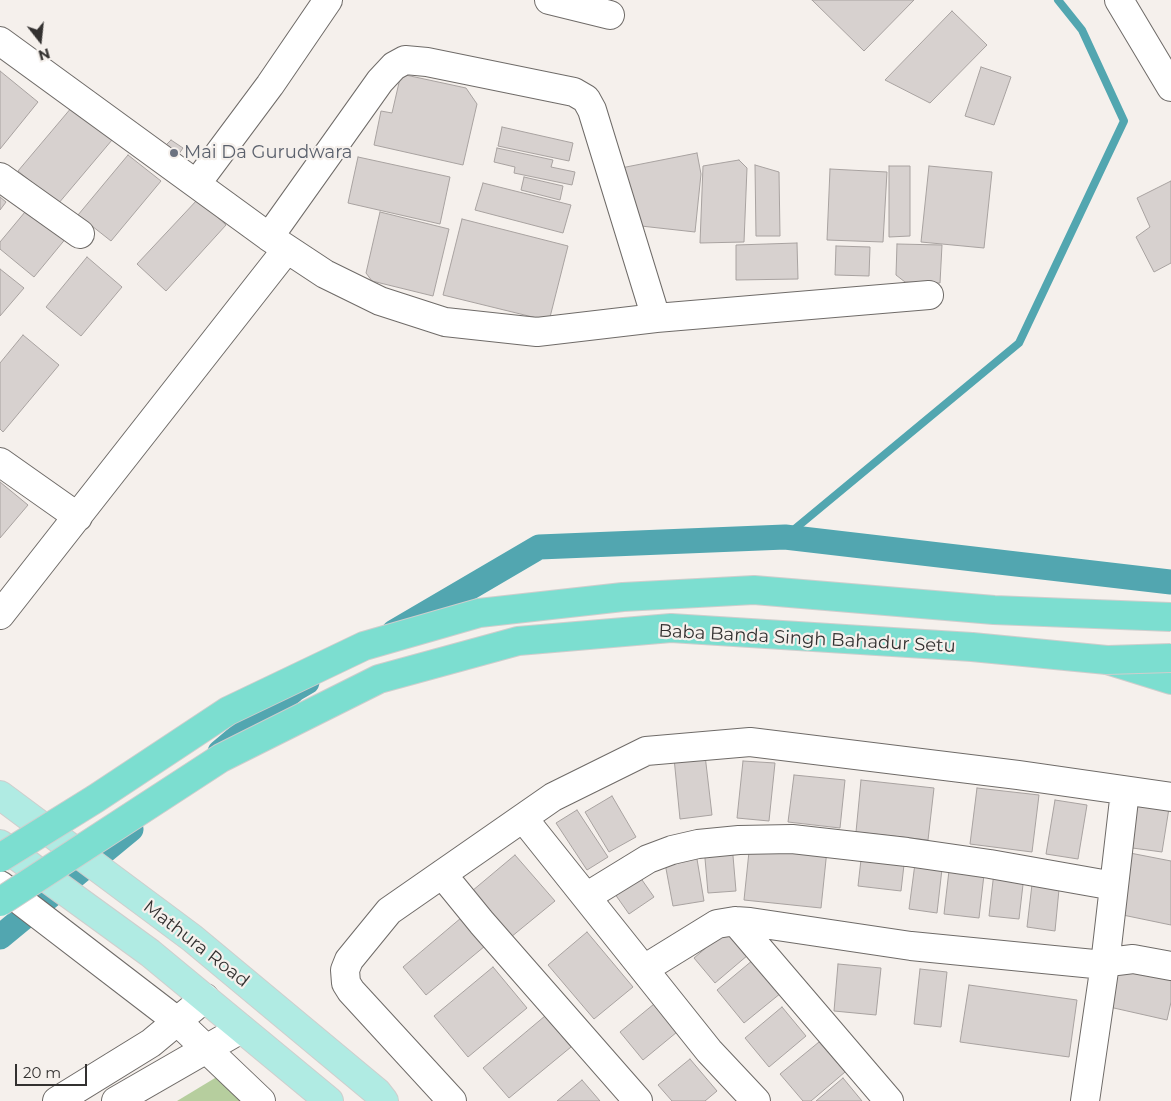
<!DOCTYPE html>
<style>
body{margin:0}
#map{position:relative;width:1171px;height:1101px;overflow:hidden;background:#f5f0ec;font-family:Montserrat,sans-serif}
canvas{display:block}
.north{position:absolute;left:15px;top:15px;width:50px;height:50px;-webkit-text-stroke:4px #f5f0ec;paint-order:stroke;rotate:164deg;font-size:14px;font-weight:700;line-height:20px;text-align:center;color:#333130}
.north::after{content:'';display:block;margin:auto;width:18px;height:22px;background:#333130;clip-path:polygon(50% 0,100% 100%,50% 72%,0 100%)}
.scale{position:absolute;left:15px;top:1064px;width:72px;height:22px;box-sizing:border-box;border:2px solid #333130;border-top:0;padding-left:6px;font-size:15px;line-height:18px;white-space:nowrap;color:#333130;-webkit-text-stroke:4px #f5f0ec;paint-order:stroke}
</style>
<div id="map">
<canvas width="1171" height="1101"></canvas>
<div class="north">N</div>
<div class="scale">20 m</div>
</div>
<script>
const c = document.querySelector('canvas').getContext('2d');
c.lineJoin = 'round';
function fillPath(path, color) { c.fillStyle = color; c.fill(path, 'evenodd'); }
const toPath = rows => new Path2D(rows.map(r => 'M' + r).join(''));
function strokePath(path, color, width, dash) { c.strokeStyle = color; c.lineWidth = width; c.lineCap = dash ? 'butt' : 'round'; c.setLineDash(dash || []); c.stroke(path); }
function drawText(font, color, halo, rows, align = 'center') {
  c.font = font + ' Montserrat,sans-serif'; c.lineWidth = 4.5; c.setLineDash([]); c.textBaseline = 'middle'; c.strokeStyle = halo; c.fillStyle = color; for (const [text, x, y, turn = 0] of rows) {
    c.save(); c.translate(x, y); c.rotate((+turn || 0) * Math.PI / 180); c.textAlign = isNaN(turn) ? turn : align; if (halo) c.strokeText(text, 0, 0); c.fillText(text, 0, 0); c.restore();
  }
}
const green = toPath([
 [220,1075,242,1101,177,1101]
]);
const stream = toPath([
 [785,537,1019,343,1124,121,1082,30,1058,0]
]);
const canal = toPath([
 [394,632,539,547,785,537,1171,582],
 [220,752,295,689,307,682],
 [0,937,131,829]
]);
const building = toPath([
 [812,0,914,0,864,51,812,0],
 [952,11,987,45,930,103,885,80,952,11],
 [981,67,1011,77,994,125,965,116,981,67],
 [0,71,38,102,0,149,0,71],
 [401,74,466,88,477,104,463,165,374,145,381,111,392,113,401,74],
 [72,107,112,140,58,204,18,171,72,107],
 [502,127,573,143,569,161,498,146,502,127],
 [171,140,183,148,176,158,162,149,171,140],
 [497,148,553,160,551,167,575,172,572,185,514,173,515,167,494,162,497,148],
 [697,153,701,174,695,232,632,225,621,168,697,153],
 [128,155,161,181,111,241,78,215,128,155],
 [358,157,450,177,440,224,348,203,358,157],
 [739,160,747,168,744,242,700,243,703,166,739,160],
 [755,165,779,172,780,236,756,236,755,165],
 [889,166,910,166,910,236,889,237,889,166],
 [929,166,992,172,984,248,921,242,929,166],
 [830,169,887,172,883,242,827,240,830,169],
 [524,177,563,186,560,200,521,190,524,177],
 [1171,181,1171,263,1154,272,1136,237,1150,227,1137,198,1171,181],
 [483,183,571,205,563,233,475,210,483,183],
 [0,197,6,202,0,210,0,197],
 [198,199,226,225,166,291,137,264,198,199],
 [30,206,67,237,34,277,0,249,0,242,30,206],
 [380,212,449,229,433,296,372,281,366,273,380,212],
 [462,219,568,246,549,321,443,295,462,219],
 [797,243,798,279,736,280,736,245,797,243],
 [897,244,942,245,940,283,905,282,896,275,897,244],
 [836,246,870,247,869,276,835,275,836,246],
 [87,257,122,287,81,336,46,307,87,257],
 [0,269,24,288,0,316,0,269],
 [23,335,59,365,3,432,0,429,0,363,23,335],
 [0,482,28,505,0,538,0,482],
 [705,755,712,815,680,819,674,758,705,755],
 [743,761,775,763,769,821,737,818,743,761],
 [794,775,845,780,840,828,788,822,794,775],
 [861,780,934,788,928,840,856,832,861,780],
 [977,788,1039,795,1032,852,970,844,977,788],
 [612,796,636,837,609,852,585,812,612,796],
 [1133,797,1170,802,1162,852,1125,847,1133,797],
 [1055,800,1087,805,1078,859,1046,854,1055,800],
 [577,810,608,857,587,870,556,823,577,810],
 [750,842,827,850,821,908,744,900,750,842],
 [732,844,736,891,708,893,704,847,732,844],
 [862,851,905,856,901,891,858,886,862,851],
 [696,853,704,901,673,906,664,858,696,853],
 [1130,853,1171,861,1171,925,1118,914,1130,853],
 [515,855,555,901,511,937,472,891,515,855],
 [916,856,943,860,937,913,909,909,916,856],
 [950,862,985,866,979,918,944,914,950,862],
 [635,870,654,897,629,914,610,887,635,870],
 [994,872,1024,876,1019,919,989,916,994,872],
 [1033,876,1060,879,1055,931,1027,927,1033,876],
 [461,918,485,946,426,995,403,967,461,918],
 [727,930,748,955,715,983,694,958,727,930],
 [587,932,633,987,594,1019,548,965,587,932],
 [753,960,781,993,744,1023,717,990,753,960],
 [1115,963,1171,976,1171,1002,1167,1020,1105,1006,1115,963],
 [838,964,881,968,876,1015,834,1011,838,964],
 [493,967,527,1008,468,1057,434,1016,493,967],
 [920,969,947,972,941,1027,914,1024,920,969],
 [969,985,1077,1000,1069,1057,960,1042,969,985],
 [654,1004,677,1032,643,1060,620,1032,654,1004],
 [782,1007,806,1036,769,1067,745,1038,782,1007],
 [545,1016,571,1047,509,1098,483,1068,545,1016],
 [819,1042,845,1072,811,1101,803,1101,780,1074,819,1042],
 [690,1059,717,1091,705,1101,672,1101,658,1085,690,1059],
 [843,1078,862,1101,816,1101,843,1078],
 [582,1080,600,1101,557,1101,582,1080]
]);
const minor = toPath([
 [549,0,610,15],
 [1119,0,1171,87],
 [0,41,269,237,325,274,380,301,445,322,537,332,656,318,929,295],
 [0,177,80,234],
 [197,183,270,85,328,0],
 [269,237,380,81,394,66,405,60,427,62,574,92,586,99,592,110,656,318],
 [0,462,78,517],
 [0,615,287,249],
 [523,818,709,1051,756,1101],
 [442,874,482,923,638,1101],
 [0,885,177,1021,261,1101],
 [586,897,648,859,672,850,698,844,739,840,792,839,907,852,990,864,1114,886],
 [735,921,889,1101],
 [644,969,717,924,735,921,750,922,911,946,1094,964,1105,964,1117,961,1133,959,1171,966],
 [57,1101,151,1043,205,998],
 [116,1101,241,1029],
 [452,1101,351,991,346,983,345,970,349,960,389,911,553,797,646,751,750,742,1018,775,1171,797],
 [1085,1101,1105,964,1125,791]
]);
const major = toPath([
 [0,795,192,938,377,1092,384,1101],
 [0,844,150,953,329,1101]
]);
const highway = toPath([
 [1110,661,1171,680]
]);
const highwayBridge = toPath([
 [0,858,95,799,228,711,364,646,479,613,623,597,754,590,994,610,1171,617],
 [0,902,221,758,379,679,518,641,671,628,972,647,1107,660,1171,658]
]);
const markers = [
 [174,153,5,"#6b7280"]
];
const worshipNames = [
 ["Mai Da Gurudwara",184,153]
];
const streetNames = [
 ["Baba Banda Singh Bahadur Setu",807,639,3],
 ["Mathura Road",196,944,38]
];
fillPath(green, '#b6ce9e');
strokePath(stream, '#52a6b0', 8);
strokePath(canal, '#52a6b0', 25);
fillPath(building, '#d7d1cf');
strokePath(building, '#a8a2a0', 1);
strokePath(minor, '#6f6b68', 30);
strokePath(major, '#cececd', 30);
strokePath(highway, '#cececd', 30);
strokePath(minor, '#fff', 28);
strokePath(major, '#b0ebe3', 28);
strokePath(highway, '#7cded0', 28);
strokePath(highwayBridge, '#cececd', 30, []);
strokePath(highwayBridge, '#7cded0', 28);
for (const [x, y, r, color] of markers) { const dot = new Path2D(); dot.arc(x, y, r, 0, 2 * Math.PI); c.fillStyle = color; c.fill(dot); strokePath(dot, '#f5f0ec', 2); }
drawText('18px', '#5b616d', '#f5f0ec', worshipNames, 'left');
drawText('18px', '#333130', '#f5f0ec', streetNames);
</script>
